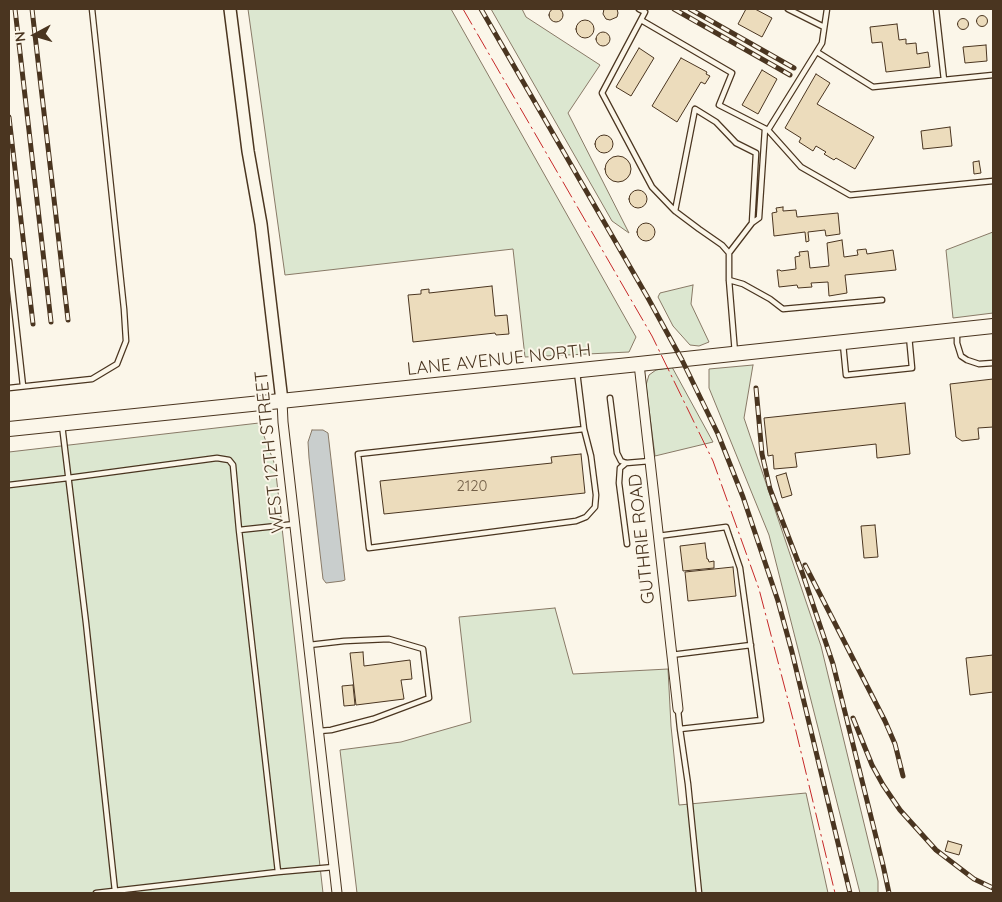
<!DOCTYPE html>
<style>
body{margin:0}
#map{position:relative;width:1002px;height:902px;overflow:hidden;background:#fbf6e9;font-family:Quicksand,sans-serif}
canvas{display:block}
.frame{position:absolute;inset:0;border:10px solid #4a3520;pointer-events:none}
.north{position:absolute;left:10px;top:10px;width:50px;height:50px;-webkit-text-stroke:4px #fbf6e9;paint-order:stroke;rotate:264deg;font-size:14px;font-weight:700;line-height:20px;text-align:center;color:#4a3520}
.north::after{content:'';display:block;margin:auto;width:18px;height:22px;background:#4a3520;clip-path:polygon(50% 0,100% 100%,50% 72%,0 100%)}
</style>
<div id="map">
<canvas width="1002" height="902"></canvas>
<div class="frame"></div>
<div class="north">N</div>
</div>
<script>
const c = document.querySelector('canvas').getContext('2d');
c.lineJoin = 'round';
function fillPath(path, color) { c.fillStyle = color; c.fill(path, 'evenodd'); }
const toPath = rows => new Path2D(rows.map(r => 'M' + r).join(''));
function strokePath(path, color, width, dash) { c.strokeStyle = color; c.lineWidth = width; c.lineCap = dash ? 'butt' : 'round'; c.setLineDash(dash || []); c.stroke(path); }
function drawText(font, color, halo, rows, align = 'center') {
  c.font = font + ' Quicksand,sans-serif'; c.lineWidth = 4; c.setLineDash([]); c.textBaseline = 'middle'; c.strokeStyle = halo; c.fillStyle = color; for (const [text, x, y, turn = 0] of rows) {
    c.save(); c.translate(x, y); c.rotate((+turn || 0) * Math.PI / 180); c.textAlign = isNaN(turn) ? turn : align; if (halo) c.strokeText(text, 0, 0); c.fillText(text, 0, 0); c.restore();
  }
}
const green = toPath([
 [248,9,451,9,636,337,629,352,525,357,513,249,285,275,248,9],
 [491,9,522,9,526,17,600,65,568,113,629,233,612,221,491,9],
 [993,232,993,313,953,318,946,250,993,232],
 [693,285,691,304,709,342,699,346,690,345,673,326,658,297,660,293,693,285],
 [753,365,744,418,821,646,878,881,878,893,860,893,769,535,709,388,709,369,753,365],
 [672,367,713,442,655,456,646,385,649,375,656,370,672,367],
 [259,423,275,465,323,893,9,893,9,452,259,423],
 [555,608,573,674,668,669,671,726,679,805,806,793,828,893,357,893,340,750,401,742,471,722,459,617,555,608]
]);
const water = toPath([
 [312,430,323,430,328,433,345,580,342,581,326,583,323,579,309,458,308,442,312,430]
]);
const building = toPath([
 '549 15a7 7 0 1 1 14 0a7 7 0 1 1-14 0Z',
 [604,9,617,9,618,13,617,17,610,20,606,19,603,14,604,9],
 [746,9,755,9,772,18,762,37,738,24,746,9],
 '976.5 21a5.5 5.5 0 1 1 11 0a5.5 5.5 0 1 1-11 0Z',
 '957.5 24a5.5 5.5 0 1 1 11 0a5.5 5.5 0 1 1-11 0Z',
 '576 29a9 9 0 1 1 18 0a9 9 0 1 1-18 0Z',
 [897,24,899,40,906,39,906,44,916,43,917,54,928,52,930,67,886,72,882,42,872,43,870,27,897,24],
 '596 39a7 7 0 1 1 14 0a7 7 0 1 1-14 0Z',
 [986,45,987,61,965,63,963,47,986,45],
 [639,48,654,58,631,96,616,87,639,48],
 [681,58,707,72,706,74,710,76,705,84,701,82,677,122,652,106,681,58],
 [762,70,777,79,758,114,742,105,762,70],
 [816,74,830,83,817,104,874,137,855,169,836,158,834,160,824,154,826,152,816,146,813,151,799,142,801,138,785,128,816,74],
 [950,127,952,146,923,149,921,131,950,127],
 '595 144a9 9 0 1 1 18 0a9 9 0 1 1-18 0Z',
 '605 169a13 13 0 1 1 26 0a13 13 0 1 1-26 0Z',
 [979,161,981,173,974,174,973,162,979,161],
 '629 199a9 9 0 1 1 18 0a9 9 0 1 1-18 0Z',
 [783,207,783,211,796,210,797,217,838,213,840,234,826,236,825,230,808,232,809,241,806,242,805,232,774,236,772,213,777,212,776,208,783,207],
 '637 232a9 9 0 1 1 18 0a9 9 0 1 1-18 0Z',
 [842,240,844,257,858,255,857,250,866,249,867,254,893,250,896,270,845,275,847,293,829,296,828,282,811,283,812,287,798,288,797,285,779,287,777,270,780,270,781,271,796,269,795,257,800,256,799,252,808,251,810,268,829,266,827,243,842,240],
 [492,286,495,316,507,315,509,334,496,335,495,333,413,342,408,295,421,294,421,290,429,289,429,293,492,286],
 [993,379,993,427,978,428,979,439,962,441,956,437,950,384,993,379],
 [905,403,910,454,877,458,876,444,795,453,797,467,774,469,773,455,768,456,764,418,905,403],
 [581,454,585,493,384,514,380,481,552,463,551,457,581,454],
 [786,473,792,495,782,498,776,476,786,473],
 [875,525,878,557,864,558,861,526,875,525],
 [705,543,707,559,708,559,709,562,714,561,714,568,683,571,680,546,705,543],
 [733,567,736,596,688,601,685,572,733,567],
 [363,652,364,666,410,660,412,679,401,680,404,699,356,705,350,653,363,652],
 [993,655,993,692,970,695,966,658,993,655],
 [353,685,355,705,344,706,342,686,353,685],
 [948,841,962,845,959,855,945,851,948,841]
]);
const service = toPath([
 [639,9,645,12,602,93,652,187,675,211],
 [788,9,824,27],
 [936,9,944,80],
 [641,20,732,73,719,105,768,130,822,43,827,9],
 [817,52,873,87,993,75],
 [768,130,801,167,850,195,993,181],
 [752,223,759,218,765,129],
 [729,253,752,223,756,153,736,143,716,122,695,109,675,211,699,229,722,245,729,253,729,280,735,353],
 [9,261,23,386],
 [729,280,743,284,770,299,783,309,882,300],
 [957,332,957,343,961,356,967,360,979,364,993,363],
 [843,344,846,375,912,368,909,336],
 [577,372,584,429,591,456,596,495,595,507,586,517,576,521,369,548,358,454,584,429],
 [9,388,92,379,117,364,126,341,124,309,92,9],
 [610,398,617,453,621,461,626,463,650,461],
 [62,425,86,623,115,891],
 [626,463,620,468,619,483,627,544],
 [9,485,68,478,217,458,229,460,233,465,239,530,278,872],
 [239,530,295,524],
 [658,536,726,527,740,568,761,720,680,729,678,710],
 [309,645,344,641,389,639,423,649,429,698,373,719,331,730,319,731],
 [671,655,751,645],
 [680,729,688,784,699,893],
 [96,893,278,872,334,867]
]);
const minor = toPath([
 [639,364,678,709],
 [282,401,283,422,337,893]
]);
const tertiary = toPath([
 [230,9,248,151,261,224,282,401]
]);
const secondary = toPath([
 [9,429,639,364,993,326]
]);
const rail = toPath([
 [15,9,51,322],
 [32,9,68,320],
 [481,9,648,298,682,360,718,434,743,497,778,601,792,652,850,893],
 [674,9,790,75],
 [690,9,794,68],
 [9,117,33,324],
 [756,388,762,454,770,489,802,572,833,664,883,865,889,893],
 [805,565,885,721,895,744,903,776],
 [853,718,872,765,883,785,900,810,936,850,974,879,993,888]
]);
const power = toPath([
 [463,9,652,336,713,461,759,589,794,723,835,893]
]);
const numberNames = [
 ["2120",472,486]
];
const streetNames = [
 ["LANE AVENUE NORTH",499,360,-6],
 ["WEST 12TH STREET",270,452,-96],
 ["GUTHRIE ROAD",642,539,-96]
];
fillPath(green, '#dce7d0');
strokePath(green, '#887966', 1);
fillPath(water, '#c9cecd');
strokePath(water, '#887966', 1);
fillPath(building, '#ecdcbc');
strokePath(building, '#4a3520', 1);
strokePath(service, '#4a3520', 7);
strokePath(minor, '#4a3520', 11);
strokePath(tertiary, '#4a3520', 14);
strokePath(secondary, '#4a3520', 16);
strokePath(service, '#fbf6e9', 4.5);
strokePath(minor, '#fbf6e9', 9);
strokePath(tertiary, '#fbf6e9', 11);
strokePath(secondary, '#fbf6e9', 14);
strokePath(rail, '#4a3520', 5);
strokePath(rail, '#fbf6e9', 3, [9]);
strokePath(power, '#c62828', 1, [18, 4, 2.5, 4]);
drawText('15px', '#725f47', null, numberNames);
drawText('18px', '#4a3520', '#fbf6e9', streetNames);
</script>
